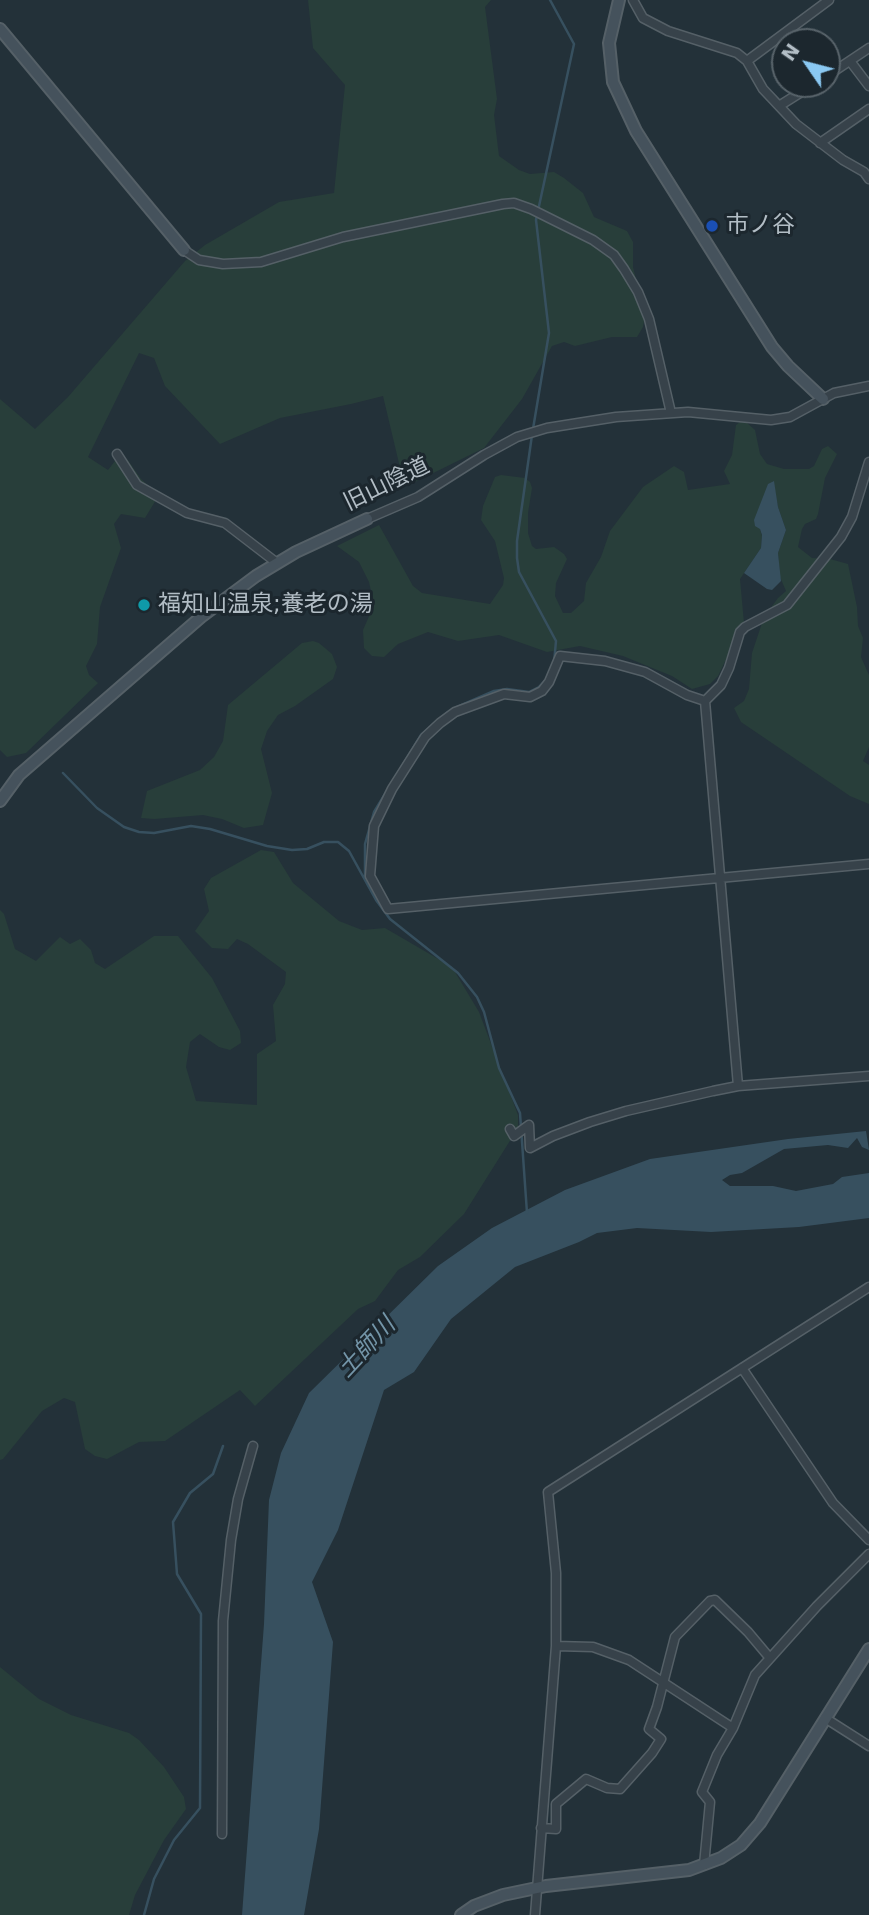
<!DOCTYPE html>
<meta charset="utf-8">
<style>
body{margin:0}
#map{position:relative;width:869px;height:1915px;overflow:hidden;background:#233139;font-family:"DejaVu Sans",sans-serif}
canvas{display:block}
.north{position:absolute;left:771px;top:28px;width:70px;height:70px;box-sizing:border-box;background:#1c272e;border:2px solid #58636a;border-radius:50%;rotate:305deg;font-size:19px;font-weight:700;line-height:28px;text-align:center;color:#b2bdc5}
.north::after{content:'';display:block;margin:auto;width:24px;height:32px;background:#8ac8f2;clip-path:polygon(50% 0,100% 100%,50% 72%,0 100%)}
</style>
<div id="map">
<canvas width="869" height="1915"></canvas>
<div class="north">N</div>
</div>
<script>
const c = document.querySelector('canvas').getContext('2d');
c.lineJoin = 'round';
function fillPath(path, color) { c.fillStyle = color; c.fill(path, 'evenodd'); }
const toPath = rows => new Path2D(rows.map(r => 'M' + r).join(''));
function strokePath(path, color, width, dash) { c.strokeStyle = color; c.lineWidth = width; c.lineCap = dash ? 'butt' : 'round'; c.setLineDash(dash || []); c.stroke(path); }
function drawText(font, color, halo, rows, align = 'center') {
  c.font = font + ' "DejaVu Sans","Noto Sans JP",sans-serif'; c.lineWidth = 6; c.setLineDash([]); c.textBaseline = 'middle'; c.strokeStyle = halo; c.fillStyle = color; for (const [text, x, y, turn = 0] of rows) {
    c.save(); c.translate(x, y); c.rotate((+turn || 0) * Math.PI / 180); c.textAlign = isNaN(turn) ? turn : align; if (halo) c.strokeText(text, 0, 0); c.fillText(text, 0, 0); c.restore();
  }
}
const green = toPath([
 [308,0,491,0,485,7,497,99,494,115,499,156,519,170,530,174,554,172,564,178,583,193,594,217,627,231,633,242,633,267,645,315,643,327,637,337,612,337,575,346,564,342,552,346,522,399,484,448,407,486,402,476,383,396,351,404,280,418,220,444,165,386,154,358,139,353,88,457,108,470,115,461,127,459,141,479,159,495,145,518,121,514,114,524,121,548,100,607,97,644,86,666,89,675,98,683,26,753,7,757,0,750,0,399,35,429,68,397,185,261,205,245,279,202,334,193,345,85,313,48],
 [740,422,746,422,755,430,760,454,767,464,784,469,809,469,814,466,822,449,828,446,837,454,825,478,818,514,816,519,805,524,802,529,798,547,812,558,830,559,848,564,857,607,858,626,863,638,861,657,869,675,869,747,863,761,869,765,869,804,850,796,741,722,734,708,744,701,749,689,752,653,764,617,778,598,786,591,780,577,778,553,786,530,778,507,773,481,760,529,762,536,761,548,740,579,744,623,718,676,710,684,692,689,672,676,623,656,580,646,547,652,499,635,458,641,428,632,398,644,384,657,372,656,364,648,363,630,374,605,369,582,359,562,337,546,379,525,413,586,422,593,490,604,503,585,504,578,495,541,481,520,483,506,495,477,501,475,525,478,530,482,532,488,528,513,528,533,532,546,536,549,554,547,564,554,567,559,556,583,555,596,563,613,571,613,584,601,586,583,601,557,610,531,643,487,674,466,684,472,688,490,730,484,724,471,732,455,736,425],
 [313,641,319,643,332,654,337,667,333,679,295,706,278,715,267,731,261,749,272,793,263,825,244,828,222,819,203,815,154,819,141,818,147,791,200,770,214,757,223,741,228,705,302,643],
 [261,850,274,852,293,883,339,921,362,930,385,928,452,967,479,1012,518,1115,518,1128,464,1214,420,1257,398,1270,375,1301,358,1309,255,1406,240,1390,165,1441,139,1442,107,1459,95,1456,85,1449,75,1402,64,1398,42,1411,3,1459,0,1460,0,910,4,914,15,949,36,961,60,937,70,944,80,939,91,950,95,963,105,969,154,936,178,936,212,978,240,1031,241,1043,230,1050,219,1047,200,1034,190,1042,186,1067,196,1101,257,1105,257,1054,276,1041,273,1005,285,984,286,972,248,944,237,939,228,949,212,948,195,931,209,911,204,889,211,878],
 [0,1667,39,1699,71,1715,129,1733,139,1740,164,1767,184,1797,186,1809,164,1840,135,1895,129,1915,0,1915]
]);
const water = toPath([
 [774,481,778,507,786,530,778,553,781,581,772,590,767,589,744,573,761,548,762,535,760,529,755,526,754,520,768,484],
 [866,1131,869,1150,862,1147,857,1138,848,1148,828,1145,784,1149,742,1173,730,1175,722,1180,730,1186,773,1186,796,1191,833,1184,842,1177,869,1173,869,1218,799,1227,711,1232,637,1228,597,1233,579,1242,515,1267,451,1319,414,1372,384,1390,338,1530,312,1582,333,1642,319,1829,304,1915,242,1915,264,1624,269,1500,281,1453,309,1393,438,1266,492,1228,565,1190,650,1159,788,1139]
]);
const stream = toPath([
 [533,429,549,333,536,220,574,44,550,0],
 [532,435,517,541,517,558,519,572,556,641,554,663],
 [457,707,494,691,507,689,529,692,539,687,545,681],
 [63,773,97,808,124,827,139,832,154,833,191,826,210,829,267,846,292,850,307,849,324,842,338,842,349,851,376,900,390,919,458,973,477,997,484,1012,499,1068,520,1113,527,1213],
 [365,878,365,844,374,812,421,735,448,712],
 [144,1915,154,1879,174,1840,200,1808,201,1614,177,1574,173,1522,190,1493,213,1474,223,1446]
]);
const street = toPath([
 [633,0,643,18,668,31,737,53,747,61,763,89,796,124,843,160,864,172,869,179],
 [747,61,829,0],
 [850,61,869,86],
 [827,76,869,48],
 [779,106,814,84],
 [820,143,869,109],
 [184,250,199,260,223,264,261,262,343,237,503,204,514,203,531,209,593,240,614,255,624,269,638,292,649,319,671,413],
 [117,454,137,485,187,513,225,523,277,563],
 [367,519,418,497,484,455,517,437,547,428,616,417,688,412,771,420,790,417,834,393,869,386],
 [705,701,687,695,645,672,605,661,560,656,549,682,542,691,530,697,504,694,455,712,440,723,425,737,392,789,374,826,370,876,388,909,869,864],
 [738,1086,705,701,721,685,729,668,740,632,745,627,787,605,841,537,852,517,869,462],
 [510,1129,514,1136,529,1125,530,1148,553,1136,590,1122,626,1111,713,1091,738,1086,869,1076],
 [742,1368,833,1503,869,1540],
 [556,1646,593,1647,629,1660,733,1728],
 [825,1718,869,1746],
 [541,1828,556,1829,556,1804,586,1779,607,1788,620,1789,652,1753,661,1739,649,1729,657,1707,675,1637,710,1601,715,1600,748,1632,769,1657],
 [222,1834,223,1621,231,1540,238,1499,253,1446],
 [704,1865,710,1802,702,1792,717,1755,733,1728,755,1675,817,1606,869,1554],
 [535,1915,556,1646,556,1573,548,1492,869,1287]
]);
const secondary = toPath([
 [619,0,609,43,613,82,636,131,772,347,788,366,823,399],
 [0,29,184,250],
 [0,801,19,775,201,617,256,576,296,552,367,519],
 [461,1915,474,1906,503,1895,546,1886,689,1870,721,1858,741,1845,760,1823,869,1649]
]);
const markers = [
 [712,226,7,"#1a4fb4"],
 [144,605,7,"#0f9aa8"]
];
const poiNames = [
 ["市ノ谷",726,226],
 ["福知山温泉;養老の湯",158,605]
];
const streetNames = [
 ["旧山陰道",387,485,-26]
];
const waterNames = [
 ["土師川",367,1348,-47]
];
fillPath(green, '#283e3a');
fillPath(water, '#37505f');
strokePath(stream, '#37505f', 2.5);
strokePath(street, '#556067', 11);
strokePath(secondary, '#556067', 14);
strokePath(street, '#37424a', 8);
strokePath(secondary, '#45525c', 10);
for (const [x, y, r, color] of markers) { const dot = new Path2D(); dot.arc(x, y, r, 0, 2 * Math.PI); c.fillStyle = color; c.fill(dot); strokePath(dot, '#1c272e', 2.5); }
drawText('23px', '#b2bdc5', '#1c272e', poiNames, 'left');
drawText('23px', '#b2bdc5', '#1c272e', streetNames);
drawText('italic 24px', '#7395a8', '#1c272e', waterNames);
</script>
